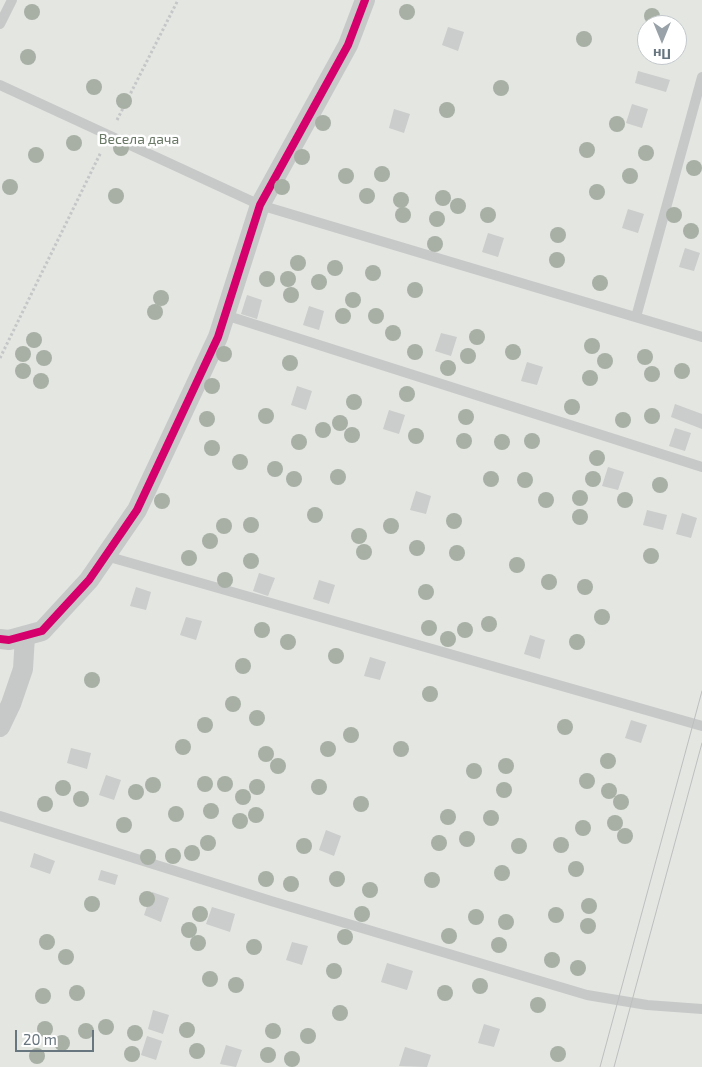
<!DOCTYPE html>
<meta charset="utf-8">
<style>
body{margin:0}
#map{position:relative;width:702px;height:1067px;overflow:hidden;background:#f4f4f3;font-family:"Exo 2",sans-serif}
canvas{display:block}
.north{position:absolute;left:637px;top:15px;width:50px;height:50px;box-sizing:border-box;background:#fff;border:1px solid #c3c8cc;border-radius:50%;rotate:180deg;font-size:14px;font-weight:700;line-height:20px;text-align:center;color:#687680}
.north::after{content:'';display:block;margin:auto;width:18px;height:22px;background:#99a2a8;clip-path:polygon(50% 0,100% 100%,50% 72%,0 100%)}
.scale{position:absolute;left:15px;top:1030px;width:79px;height:22px;box-sizing:border-box;border:2px solid #687680;border-top:0;padding-left:6px;font-size:15px;line-height:18px;white-space:nowrap;color:#687680;-webkit-text-stroke:4px #fff;paint-order:stroke}
</style>
<div id="map">
<canvas width="702" height="1067"></canvas>
<div class="north">Пн</div>
<div class="scale">20 m</div>
</div>
<script>
const c = document.querySelector('canvas').getContext('2d');
c.lineJoin = 'round';
function fillPath(path, color) { c.fillStyle = color; c.fill(path, 'evenodd'); }
const toPath = rows => new Path2D(rows.map(r => 'M' + r).join(''));
function strokePath(path, color, width, dash) { c.strokeStyle = color; c.lineWidth = width; c.lineCap = dash ? 'butt' : 'round'; c.setLineDash(dash || []); c.stroke(path); }
function drawText(font, color, halo, rows, align = 'center') {
  c.font = font + ' "Exo 2",sans-serif'; c.lineWidth = 5; c.setLineDash([]); c.textBaseline = 'middle'; c.strokeStyle = halo; c.fillStyle = color; for (const [text, x, y, turn = 0] of rows) {
    c.save(); c.translate(x, y); c.rotate((+turn || 0) * Math.PI / 180); c.textAlign = isNaN(turn) ? turn : align; if (halo) c.strokeText(text, 0, 0); c.fillText(text, 0, 0); c.restore();
  }
}
const green = toPath([
 [0,0,702,0,702,1067,0,1067],
 [647,25,677,25,677,55,647,55]
]);
const building = toPath([
 [448,27,464,32,458,51,442,45],
 [638,71,670,80,666,92,635,83],
 [632,104,648,109,642,128,626,123],
 [394,109,410,114,404,133,389,128],
 [628,209,644,214,638,233,622,228],
 [488,233,504,238,498,257,482,252],
 [685,248,700,253,694,271,679,267],
 [247,295,262,300,257,319,241,314],
 [309,306,324,311,319,330,303,325],
 [441,333,457,337,451,356,435,351],
 [527,362,543,367,537,385,521,381],
 [297,386,312,391,306,410,291,405],
 [675,404,702,414,702,429,671,417],
 [389,410,405,415,399,434,383,429],
 [675,428,691,433,685,451,669,446],
 [608,467,624,472,618,490,602,486],
 [416,491,431,496,426,514,410,510],
 [647,510,667,515,663,530,643,525],
 [682,513,697,518,691,538,676,534],
 [259,573,275,578,268,596,253,591],
 [319,580,335,585,329,604,313,599],
 [136,587,151,592,146,610,130,606],
 [186,617,202,621,196,640,180,635],
 [530,635,545,640,540,659,524,654],
 [370,657,386,662,380,680,364,676],
 [631,720,647,725,641,743,625,738],
 [71,748,91,753,87,769,67,763],
 [106,775,121,780,114,800,99,795],
 [326,830,341,836,334,856,319,850],
 [34,853,55,861,50,874,30,867],
 [101,870,118,875,115,885,98,880],
 [152,892,169,898,161,922,144,915],
 [212,907,235,914,230,932,206,924],
 [292,942,308,946,302,965,286,960],
 [387,963,413,971,407,990,381,982],
 [153,1010,169,1015,163,1034,148,1029],
 [484,1024,500,1029,494,1047,478,1043],
 [147,1036,162,1041,156,1060,141,1055],
 [226,1045,242,1050,236,1067,220,1064],
 [405,1047,431,1055,427,1067,399,1066]
]);
const path = toPath([
 [117,120,178,0],
 [0,358,101,152]
]);
const service = toPath([
 [0,24,12,0],
 [0,85,260,205,702,337],
 [225,315,702,467],
 [636,317,702,77],
 [106,556,702,726],
 [0,816,271,901,587,995,647,1005,702,1009]
]);
const minor = toPath([
 [0,639,9,640,42,631,89,580,137,510,218,337,260,205,348,45,365,0],
 [0,727,11,704,23,669,25,636]
]);
const tram = toPath([
 [600,1067,702,691],
 [614,1067,702,743]
]);
const cycleway = toPath([
 [0,639,9,640,42,631,89,580,137,510,218,337,260,205,348,45,365,0]
]);
const trees = [
 [32,12],
 [407,12],
 [652,16],
 [584,39],
 [28,57],
 [94,87],
 [501,88],
 [124,101],
 [447,110],
 [323,123],
 [617,124],
 [74,143],
 [121,148],
 [587,150],
 [646,153],
 [36,155],
 [302,157],
 [694,168],
 [382,174],
 [346,176],
 [630,176],
 [10,187],
 [282,187],
 [597,192],
 [116,196],
 [367,196],
 [443,198],
 [401,200],
 [458,206],
 [403,215],
 [488,215],
 [674,215],
 [437,219],
 [691,231],
 [558,235],
 [435,244],
 [557,260],
 [298,263],
 [335,268],
 [373,273],
 [267,279],
 [288,279],
 [319,282],
 [600,283],
 [415,290],
 [291,295],
 [161,298],
 [353,300],
 [155,312],
 [343,316],
 [376,316],
 [393,333],
 [477,337],
 [34,340],
 [592,346],
 [415,352],
 [513,352],
 [23,354],
 [224,354],
 [468,356],
 [645,357],
 [44,358],
 [605,361],
 [290,363],
 [448,368],
 [23,371],
 [682,371],
 [652,374],
 [590,378],
 [41,381],
 [212,386],
 [407,394],
 [354,402],
 [572,407],
 [266,416],
 [652,416],
 [466,417],
 [207,419],
 [623,420],
 [340,423],
 [323,430],
 [352,435],
 [416,436],
 [464,441],
 [532,441],
 [299,442],
 [502,442],
 [212,448],
 [597,458],
 [240,462],
 [275,469],
 [338,477],
 [294,479],
 [491,479],
 [593,479],
 [525,480],
 [660,485],
 [580,498],
 [546,500],
 [625,500],
 [162,501],
 [315,515],
 [580,517],
 [454,521],
 [251,525],
 [224,526],
 [391,526],
 [359,536],
 [210,541],
 [417,548],
 [364,552],
 [457,553],
 [651,556],
 [189,558],
 [251,561],
 [517,565],
 [225,580],
 [549,582],
 [585,587],
 [426,592],
 [602,617],
 [489,624],
 [429,628],
 [262,630],
 [465,630],
 [448,639],
 [288,642],
 [577,642],
 [336,656],
 [243,666],
 [92,680],
 [430,694],
 [233,704],
 [257,718],
 [205,725],
 [565,727],
 [351,735],
 [183,747],
 [328,749],
 [401,749],
 [266,754],
 [608,761],
 [278,766],
 [506,766],
 [474,771],
 [587,781],
 [205,784],
 [225,784],
 [153,785],
 [257,787],
 [319,787],
 [63,788],
 [504,790],
 [609,791],
 [136,792],
 [243,797],
 [81,799],
 [621,802],
 [45,804],
 [361,804],
 [211,811],
 [176,814],
 [256,815],
 [448,817],
 [491,818],
 [240,821],
 [615,823],
 [124,825],
 [583,828],
 [625,836],
 [467,839],
 [208,843],
 [439,843],
 [561,845],
 [304,846],
 [519,846],
 [192,853],
 [173,856],
 [148,857],
 [576,869],
 [502,873],
 [266,879],
 [337,879],
 [432,880],
 [291,884],
 [370,890],
 [147,899],
 [92,904],
 [589,906],
 [200,914],
 [362,914],
 [556,915],
 [476,917],
 [506,922],
 [588,926],
 [189,930],
 [449,936],
 [345,937],
 [47,942],
 [198,943],
 [499,945],
 [254,947],
 [66,957],
 [552,960],
 [578,968],
 [334,971],
 [210,979],
 [236,985],
 [480,986],
 [77,993],
 [445,993],
 [43,996],
 [538,1005],
 [340,1013],
 [106,1027],
 [45,1029],
 [187,1030],
 [86,1031],
 [273,1031],
 [135,1033],
 [308,1036],
 [62,1043],
 [197,1051],
 [132,1054],
 [558,1054],
 [268,1055],
 [37,1056],
 [292,1059]
];
const parkNames = [
 ["Весела дача",139,139]
];
fillPath(green, '#e3e6e1');
fillPath(building, '#cbcccc');
strokePath(path, '#c5c6c7', 3, [2.5, 2.5]);
strokePath(service, '#c7c9c9', 10);
strokePath(minor, '#c7c9c9', 20);
strokePath(tram, '#bebebf', 1);
strokePath(cycleway, '#d6006c', 8);
c.fillStyle = '#a8b0a5';
for (const [x, y] of trees) { c.beginPath(); c.arc(x, y, 8, 0, 2 * Math.PI); c.fill(); }
drawText('14px', '#6a7866', '#fff', parkNames);
</script>
